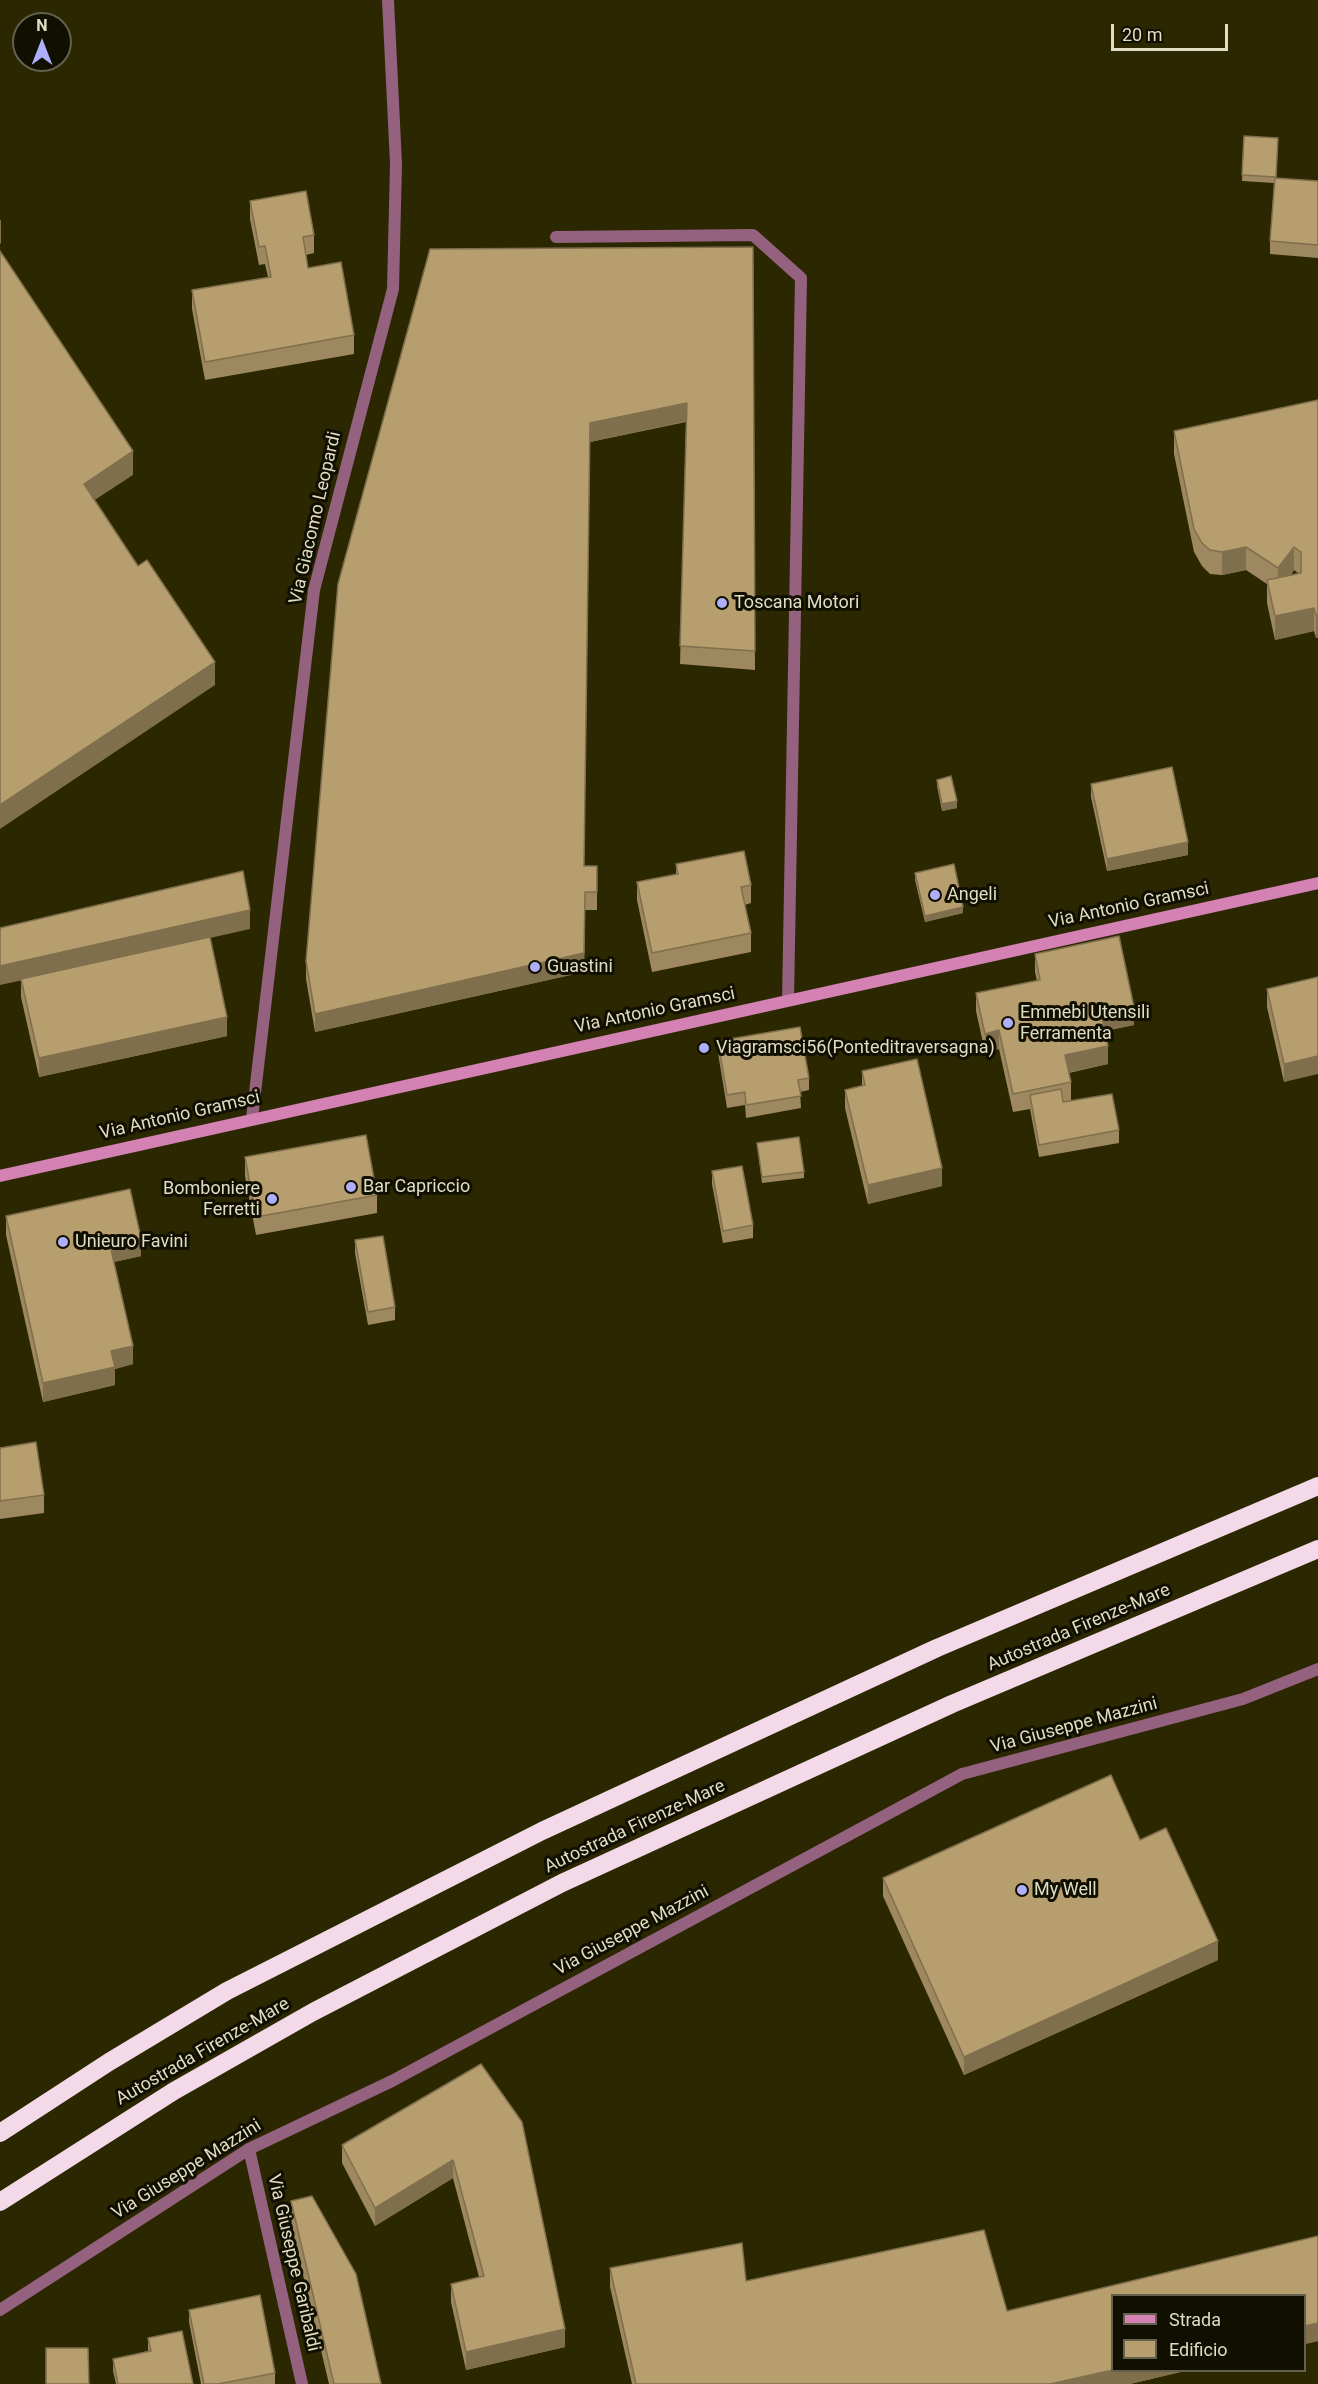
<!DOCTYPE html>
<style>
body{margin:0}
#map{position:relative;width:1318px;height:2384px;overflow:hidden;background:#2b2700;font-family:Roboto,sans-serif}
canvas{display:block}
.legend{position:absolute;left:1111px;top:2294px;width:195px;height:78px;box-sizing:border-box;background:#110f00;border:2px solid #63614e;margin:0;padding:8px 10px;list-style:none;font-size:18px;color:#dfddc3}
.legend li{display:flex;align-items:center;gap:12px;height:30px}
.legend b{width:30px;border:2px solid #63614e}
.north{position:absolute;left:12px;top:12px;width:60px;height:60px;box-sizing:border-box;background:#110f00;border:2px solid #63614e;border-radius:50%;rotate:0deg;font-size:16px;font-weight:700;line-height:24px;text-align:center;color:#dfddc3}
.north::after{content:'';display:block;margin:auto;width:21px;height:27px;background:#aeaefa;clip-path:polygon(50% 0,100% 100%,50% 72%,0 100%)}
.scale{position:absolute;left:1111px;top:24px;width:117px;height:27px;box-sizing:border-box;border:3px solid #dfddc3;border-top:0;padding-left:8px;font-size:18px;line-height:21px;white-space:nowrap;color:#dfddc3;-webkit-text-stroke:4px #110f00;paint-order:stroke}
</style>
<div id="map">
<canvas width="1318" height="2384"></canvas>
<ul class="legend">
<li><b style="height:8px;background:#d382b3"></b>Strada</li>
<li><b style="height:16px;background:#b79e6e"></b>Edificio</li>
</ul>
<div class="north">N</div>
<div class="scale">20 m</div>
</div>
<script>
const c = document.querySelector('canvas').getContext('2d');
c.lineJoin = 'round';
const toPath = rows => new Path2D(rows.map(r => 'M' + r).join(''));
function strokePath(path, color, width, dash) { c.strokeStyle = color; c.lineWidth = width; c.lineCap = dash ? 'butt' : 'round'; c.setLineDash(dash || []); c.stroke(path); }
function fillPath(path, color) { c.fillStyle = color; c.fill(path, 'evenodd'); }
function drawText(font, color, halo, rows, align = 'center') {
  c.font = font + ' Roboto,sans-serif'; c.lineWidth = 6; c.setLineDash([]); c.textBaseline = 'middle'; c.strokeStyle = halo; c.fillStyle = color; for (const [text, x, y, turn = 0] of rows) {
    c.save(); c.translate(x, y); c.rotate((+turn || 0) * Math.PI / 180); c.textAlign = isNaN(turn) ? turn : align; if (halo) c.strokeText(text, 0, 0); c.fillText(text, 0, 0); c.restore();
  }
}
const lane = toPath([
 [556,237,753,235,801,278,788,1000]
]);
const street = toPath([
 [252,1118,314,590,393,289,396,164,388,0],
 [249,2149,302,2384],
 [0,2310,249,2149,392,2081,962,1774,1243,1699,1318,1669]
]);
const secondary = toPath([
 [0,1176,1318,883]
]);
const highway = toPath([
 [0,2133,109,2062,227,1991,542,1831,937,1648,1318,1486],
 [0,2202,174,2091,313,2012,562,1883,952,1704,1318,1549]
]);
const wall = toPath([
 [1244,136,1278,144,1276,178,1318,181,1318,258,1270,254,1270,241,1274,183,1242,181],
 [250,201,314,235,314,253,306,255,308,268,354,335,354,354,205,380,192,309,192,290,268,277,265,264,259,265,250,219],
 [753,247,755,670,680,664,686,422,590,442,584,866,597,866,597,910,585,910,584,972,315,1032,306,979,306,961,338,584],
 [1318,400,1316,638,1314,631,1275,640,1267,603,1267,584,1246,570,1222,575,1210,574,1202,566,1194,552,1174,454,1174,431],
 [1294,570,1298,573,1291,575],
 [937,780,957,808,942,811,937,786],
 [1091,784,1188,855,1107,871,1091,797],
 [676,864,751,885,751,903,745,905,751,933,751,952,652,972,637,900,637,882,676,874],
 [915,873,963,913,925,922,915,880],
 [250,929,210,938,227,1036,39,1077,21,997,21,980,0,985],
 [1035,954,1134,1025,1105,1031,1108,1064,1069,1073,1071,1082,1071,1101,1119,1130,1119,1143,1039,1157,1030,1109,1013,1112,999,1049,985,1052,976,1011,976,993,1037,981,1035,972],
 [1318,977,1284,1082,1267,1007,1267,989],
 [718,1041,809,1078,809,1090,800,1092,801,1108,746,1118,745,1105,727,1108,718,1053],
 [862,1071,942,1186,868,1204,845,1108,845,1090,862,1086],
 [757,1143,804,1172,804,1178,762,1183],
 [245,1157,377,1195,377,1213,256,1235,245,1176],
 [712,1171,753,1225,753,1238,723,1243,712,1184],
 [6,1216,141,1256,114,1262,133,1364,115,1369,115,1385,43,1402,6,1235],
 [355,1240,395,1307,395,1320,368,1325,355,1253],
 [0,1448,44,1495,44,1513,0,1519],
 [883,1878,1218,1960,964,2075,883,1896],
 [481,2064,565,2347,466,2370,451,2302,451,2284,479,2277,453,2178,375,2226,342,2163,342,2145],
 [291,2201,381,2384,329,2384,291,2224],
 [984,2230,1007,2311,1318,2236,1318,2341,1305,2344,1305,2295,1113,2295,1113,2370,1189,2370,1130,2384,632,2384,610,2287,610,2268,742,2243,746,2281],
 [189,2310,275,2373,275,2384,201,2384,189,2322],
 [148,2338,193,2384,116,2384,113,2371,113,2359,148,2351]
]);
const shadedWall = toPath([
 [0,220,1,220,1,243,0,244],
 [687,403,687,421,590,442,590,423],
 [133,451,133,475,84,507,84,484],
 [1246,547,1246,570,1222,575,1222,552],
 [1294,547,1294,570,1278,591,1278,568],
 [1314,608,1314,631,1275,640,1275,616],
 [1318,614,1318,638,1316,638,1316,615],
 [215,662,215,685,0,829,0,805],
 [957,801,957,808,942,811,942,804],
 [1188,842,1188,855,1107,871,1107,859],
 [963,907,963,913,925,922,925,916],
 [250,910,250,929,0,985,0,966],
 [585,910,584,972,315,1032,315,1014],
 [1134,1007,1134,1025,1101,1032,1101,1014],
 [227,1017,227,1036,39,1077,39,1058],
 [999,1030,999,1049,985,1052,985,1034],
 [1108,1046,1108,1064,1065,1073,1065,1055],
 [1318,1056,1318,1074,1284,1082,1284,1064],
 [942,1168,942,1186,868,1204,868,1185],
 [141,1238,141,1256,110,1263,110,1245],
 [133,1346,133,1364,115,1369,115,1385,43,1402,43,1383,111,1351],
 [1218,1941,1218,1960,964,2075,964,2057],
 [453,2160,453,2178,375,2226,375,2208],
 [1318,2323,1318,2341,1305,2344,1305,2326],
 [565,2329,565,2347,466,2370,466,2352],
 [1113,2370,1189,2370,1130,2384,1050,2384]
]);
const building = toPath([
 [1244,136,1278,138,1276,177,1242,175,1244,136],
 [1275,178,1318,181,1318,245,1270,241,1275,178],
 [306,191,314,235,303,237,308,268,341,262,354,335,205,362,192,290,271,277,265,246,259,247,250,201,306,191],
 [753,247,755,651,680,646,687,403,590,423,584,866,597,866,597,892,585,892,584,953,315,1014,306,961,338,584,430,249,753,247],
 [0,251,133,451,84,484,138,566,147,560,215,662,0,805,0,251],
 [1318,400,1318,614,1316,615,1314,608,1275,616,1267,580,1301,573,1301,552,1294,547,1278,568,1246,547,1222,552,1210,550,1202,543,1194,529,1174,431,1318,400],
 [1172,767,1188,842,1107,859,1091,784,1172,767],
 [951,776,957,801,942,804,937,780,951,776],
 [744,851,751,885,741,887,751,933,652,953,637,882,678,874,676,864,744,851],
 [954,864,963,907,925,916,915,873,954,864],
 [243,871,250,910,0,966,0,928,243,871],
 [1119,936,1134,1007,1101,1014,1108,1046,1065,1055,1071,1082,1013,1094,999,1030,985,1034,976,993,1040,980,1035,954,1119,936],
 [210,937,227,1017,39,1058,21,979,210,937],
 [1318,977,1318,1056,1284,1064,1267,989,1318,977],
 [800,1027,809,1078,798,1080,801,1096,746,1105,745,1092,727,1095,718,1041,800,1027],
 [917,1059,942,1168,868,1185,845,1090,865,1085,862,1071,917,1059],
 [1061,1089,1063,1102,1112,1094,1119,1130,1039,1145,1030,1095,1061,1089],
 [366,1135,377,1195,256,1217,245,1157,366,1135],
 [799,1137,804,1172,762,1177,757,1143,799,1137],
 [742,1166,753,1225,723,1231,712,1171,742,1166],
 [130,1189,141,1238,110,1245,133,1346,111,1351,115,1367,43,1383,6,1216,130,1189],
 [383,1236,395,1307,368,1312,355,1240,383,1236],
 [36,1442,44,1495,0,1501,0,1448,36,1442],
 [1111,1775,1140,1840,1166,1828,1218,1941,964,2057,883,1878,1111,1775],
 [481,2064,522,2122,565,2329,466,2352,451,2284,484,2276,453,2160,375,2208,342,2145,481,2064],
 [312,2196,356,2274,381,2384,334,2384,291,2201,312,2196],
 [984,2230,1007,2311,1318,2236,1318,2323,1305,2326,1305,2295,1113,2295,1113,2370,1050,2384,636,2384,610,2268,742,2243,746,2281,984,2230],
 [260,2295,275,2373,218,2384,204,2384,189,2310,260,2295],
 [182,2331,193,2384,118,2384,113,2359,151,2351,148,2338,182,2331],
 [46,2348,88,2348,89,2384,46,2384,46,2348]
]);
const markers = [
 [722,603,6,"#aeaefa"],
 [935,895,6,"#aeaefa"],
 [535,967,6,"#aeaefa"],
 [1008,1023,6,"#aeaefa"],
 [704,1048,6,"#aeaefa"],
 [351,1187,6,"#aeaefa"],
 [272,1199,6,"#aeaefa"],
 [63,1242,6,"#aeaefa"],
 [1022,1890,6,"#aeaefa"]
];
const streetNames = [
 ["Via Giacomo Leopardi",316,518,-77],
 ["Via Antonio Gramsci",1129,906,-12],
 ["Via Antonio Gramsci",655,1011,-12],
 ["Via Antonio Gramsci",180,1116,-13],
 ["Autostrada Firenze-Mare",1079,1628,-23],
 ["Via Giuseppe Mazzini",1074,1726,-15],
 ["Autostrada Firenze-Mare",635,1827,-25],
 ["Via Giuseppe Mazzini",632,1931,-28],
 ["Autostrada Firenze-Mare",203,2052,-30],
 ["Via Giuseppe Mazzini",187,2170,-32],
 ["Via Giuseppe Garibaldi",293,2263,77]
];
const poiNames = [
 ["Toscana Motori",734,603],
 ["Angeli",947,895],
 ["Guastini",547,967],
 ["Emmebi Utensili",1020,1013],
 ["Ferramenta",1020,1034],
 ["Viagramsci56(Ponteditraversagna)",716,1048],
 ["Bar Capriccio",363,1187],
 ["Bomboniere",260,1189,"right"],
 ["Ferretti",260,1210,"right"],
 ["Unieuro Favini",75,1242],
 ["My Well",1034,1890]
];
strokePath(lane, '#94617f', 12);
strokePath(street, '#94617f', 12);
strokePath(secondary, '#d382b3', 12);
strokePath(highway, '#f4dae8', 18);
fillPath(wall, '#9d885f');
fillPath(shadedWall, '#806f4d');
fillPath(building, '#b79e6e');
strokePath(building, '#806f4d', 1.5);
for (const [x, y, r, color] of markers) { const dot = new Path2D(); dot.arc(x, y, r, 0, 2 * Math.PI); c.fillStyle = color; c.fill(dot); strokePath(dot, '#110f00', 2); }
drawText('18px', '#dfddc3', '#110f00', streetNames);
drawText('18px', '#dfddc3', '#110f00', poiNames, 'left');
</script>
